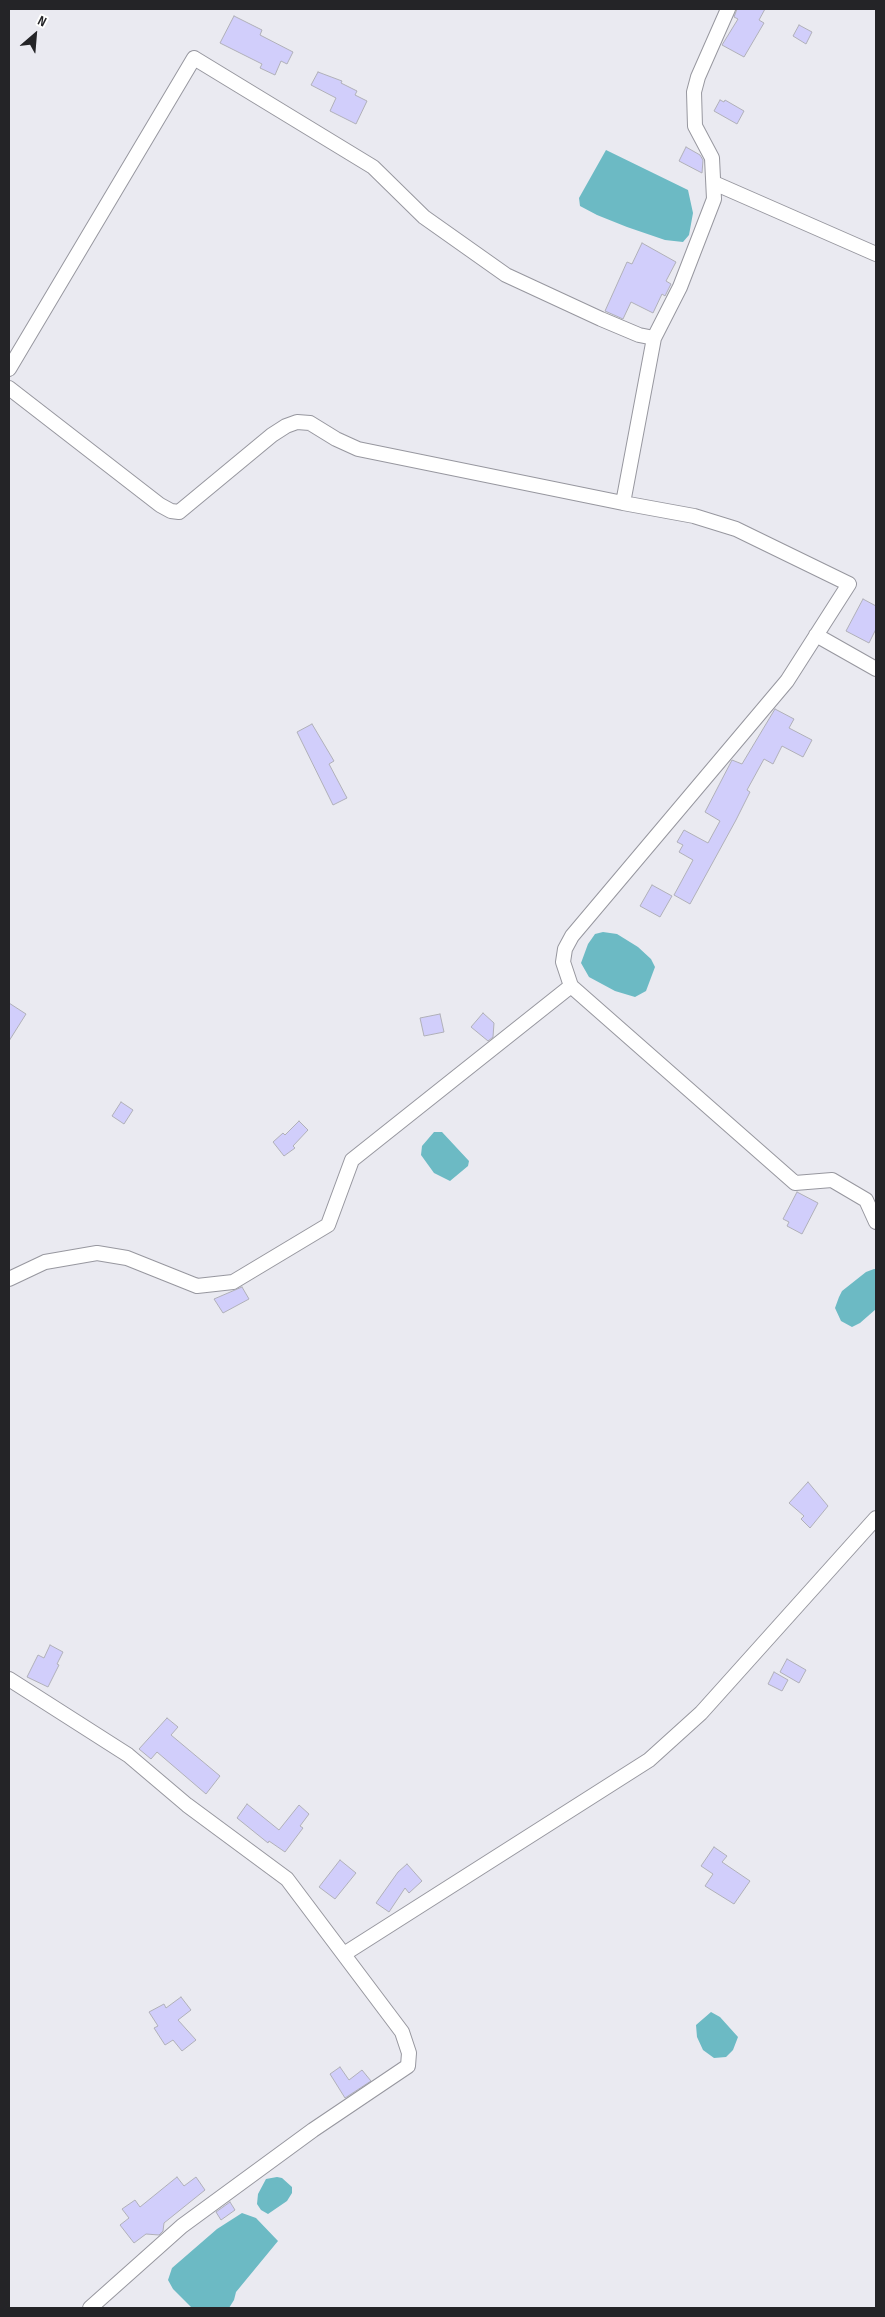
<!DOCTYPE html>
<style>
body{margin:0}
#map{position:relative;width:885px;height:2317px;overflow:hidden;background:#eaeaf1;font-family:"Sofia Sans Condensed",sans-serif}
canvas{display:block}
.frame{position:absolute;inset:0;border:10px solid #242427;pointer-events:none}
.north{position:absolute;left:10px;top:10px;width:50px;height:50px;-webkit-text-stroke:4px #fff;paint-order:stroke;rotate:27deg;font-size:14px;font-weight:700;line-height:20px;text-align:center;color:#242427}
.north::after{content:'';display:block;margin:auto;width:18px;height:22px;background:#242427;clip-path:polygon(50% 0,100% 100%,50% 72%,0 100%)}
</style>
<div id="map">
<canvas width="885" height="2317"></canvas>
<div class="frame"></div>
<div class="north">N</div>
</div>
<script>
const c = document.querySelector('canvas').getContext('2d');
c.lineJoin = 'round';
function fillPath(path, color) { c.fillStyle = color; c.fill(path, 'evenodd'); }
const toPath = rows => new Path2D(rows.map(r => 'M' + r).join(''));
function strokePath(path, color, width, dash) { c.strokeStyle = color; c.lineWidth = width; c.lineCap = dash ? 'butt' : 'round'; c.setLineDash(dash || []); c.stroke(path); }
const water = toPath([
 [606,150,688,190,693,213,689,235,683,242,665,240,627,227,597,215,580,206,579,198],
 [603,932,617,934,638,947,651,959,655,967,646,991,635,997,615,991,589,977,581,963,588,944,595,934],
 [434,1132,442,1132,469,1161,468,1166,450,1181,434,1173,421,1155,422,1146],
 [874,1269,876,1269,876,1309,860,1323,852,1327,841,1321,835,1308,839,1297,842,1291,866,1272],
 [711,2012,720,2017,738,2037,733,2050,726,2057,714,2058,703,2050,697,2037,696,2025],
 [277,2177,282,2178,292,2187,292,2193,287,2201,268,2214,261,2210,257,2204,258,2194,266,2179],
 [242,2213,256,2218,278,2241,236,2292,234,2300,229,2308,192,2308,173,2289,168,2280,172,2268,217,2229]
]);
const building = toPath([
 [737,9,765,9,759,20,764,23,744,57,722,45,738,19,734,17,737,9],
 [234,16,262,30,260,35,293,52,287,64,281,61,275,75,260,68,262,64,220,43,234,16],
 [799,25,812,32,806,44,793,36,799,25],
 [318,72,342,81,341,83,357,91,355,95,367,101,356,124,330,111,336,98,311,85,318,72],
 [720,100,724,102,725,100,744,111,737,124,714,111,720,100],
 [686,147,700,155,703,160,702,173,679,161,686,147],
 [642,243,676,262,666,281,671,284,665,296,662,294,653,313,631,302,623,319,605,311,627,262,632,264,642,243],
 [863,599,876,606,876,629,869,643,846,631,863,599],
 [775,709,794,719,789,728,812,740,803,757,782,746,773,764,764,759,747,790,750,792,736,820,690,904,674,895,693,860,679,852,683,845,677,842,684,830,708,843,720,821,705,812,732,760,742,764,775,709],
 [312,724,334,761,329,764,347,798,333,805,297,732,312,724],
 [652,885,672,896,660,917,640,906,652,885],
 [9,1003,26,1014,9,1041,9,1003],
 [483,1013,494,1023,493,1037,488,1041,471,1027,483,1013],
 [440,1014,444,1032,424,1036,420,1018,440,1014],
 [121,1102,133,1110,124,1124,112,1116,121,1102],
 [299,1121,308,1130,293,1146,295,1148,284,1156,273,1142,283,1133,285,1135,299,1121],
 [797,1192,818,1203,802,1234,787,1226,789,1222,783,1219,797,1192],
 [242,1287,249,1299,223,1313,214,1299,242,1287],
 [808,1482,828,1506,810,1528,801,1519,804,1516,789,1503,808,1482],
 [50,1645,63,1652,57,1664,59,1665,48,1687,27,1677,38,1655,44,1658,50,1645],
 [787,1659,806,1670,799,1683,780,1672,787,1659],
 [774,1672,788,1680,782,1691,768,1684,774,1672],
 [167,1718,178,1727,171,1735,220,1776,206,1794,157,1752,151,1759,139,1749,167,1718],
 [247,1804,279,1830,299,1805,309,1814,300,1826,303,1828,285,1852,269,1841,268,1843,237,1818,247,1804],
 [714,1847,727,1856,722,1862,750,1881,734,1904,705,1886,713,1874,701,1866,714,1847],
 [340,1860,356,1873,335,1899,319,1887,340,1860],
 [407,1864,422,1881,409,1893,405,1888,389,1912,376,1903,398,1872,407,1864],
 [181,1997,191,2010,178,2020,196,2040,182,2051,173,2040,165,2045,154,2028,158,2026,149,2012,164,2004,166,2008,181,1997],
 [340,2067,349,2080,362,2070,371,2081,345,2098,330,2074,340,2067],
 [177,2177,184,2186,196,2177,205,2190,164,2223,163,2231,159,2235,146,2234,134,2243,120,2225,129,2218,122,2209,135,2200,140,2207,177,2177],
 [230,2202,235,2210,221,2220,216,2212,230,2202]
]);
const street = toPath([
 [714,183,876,254],
 [9,369,194,58,373,167,424,217,506,275,601,319,639,335,654,338],
 [9,388,160,505,171,511,179,512,272,435,286,426,297,422,310,423,336,439,358,449,623,503,654,338,680,287,714,199,712,158,695,126,694,92,698,77,728,9],
 [816,635,876,669],
 [571,986,563,962,565,949,572,936,787,681,849,584,736,529,694,516,623,503],
 [9,1279,45,1262,97,1253,127,1258,197,1286,233,1282,328,1225,352,1160,571,986,795,1183,832,1180,866,1200,876,1222],
 [9,1679,128,1755,187,1805,287,1879,402,2032,409,2053,408,2066,313,2130,182,2226,90,2308],
 [344,1954,649,1760,701,1713,876,1518]
]);
fillPath(water, '#6cbac4');
fillPath(building, '#d1cefb');
strokePath(building, '#b0b0b8', 1);
strokePath(street, '#97979f', 16);
strokePath(street, '#fff', 14);
</script>
